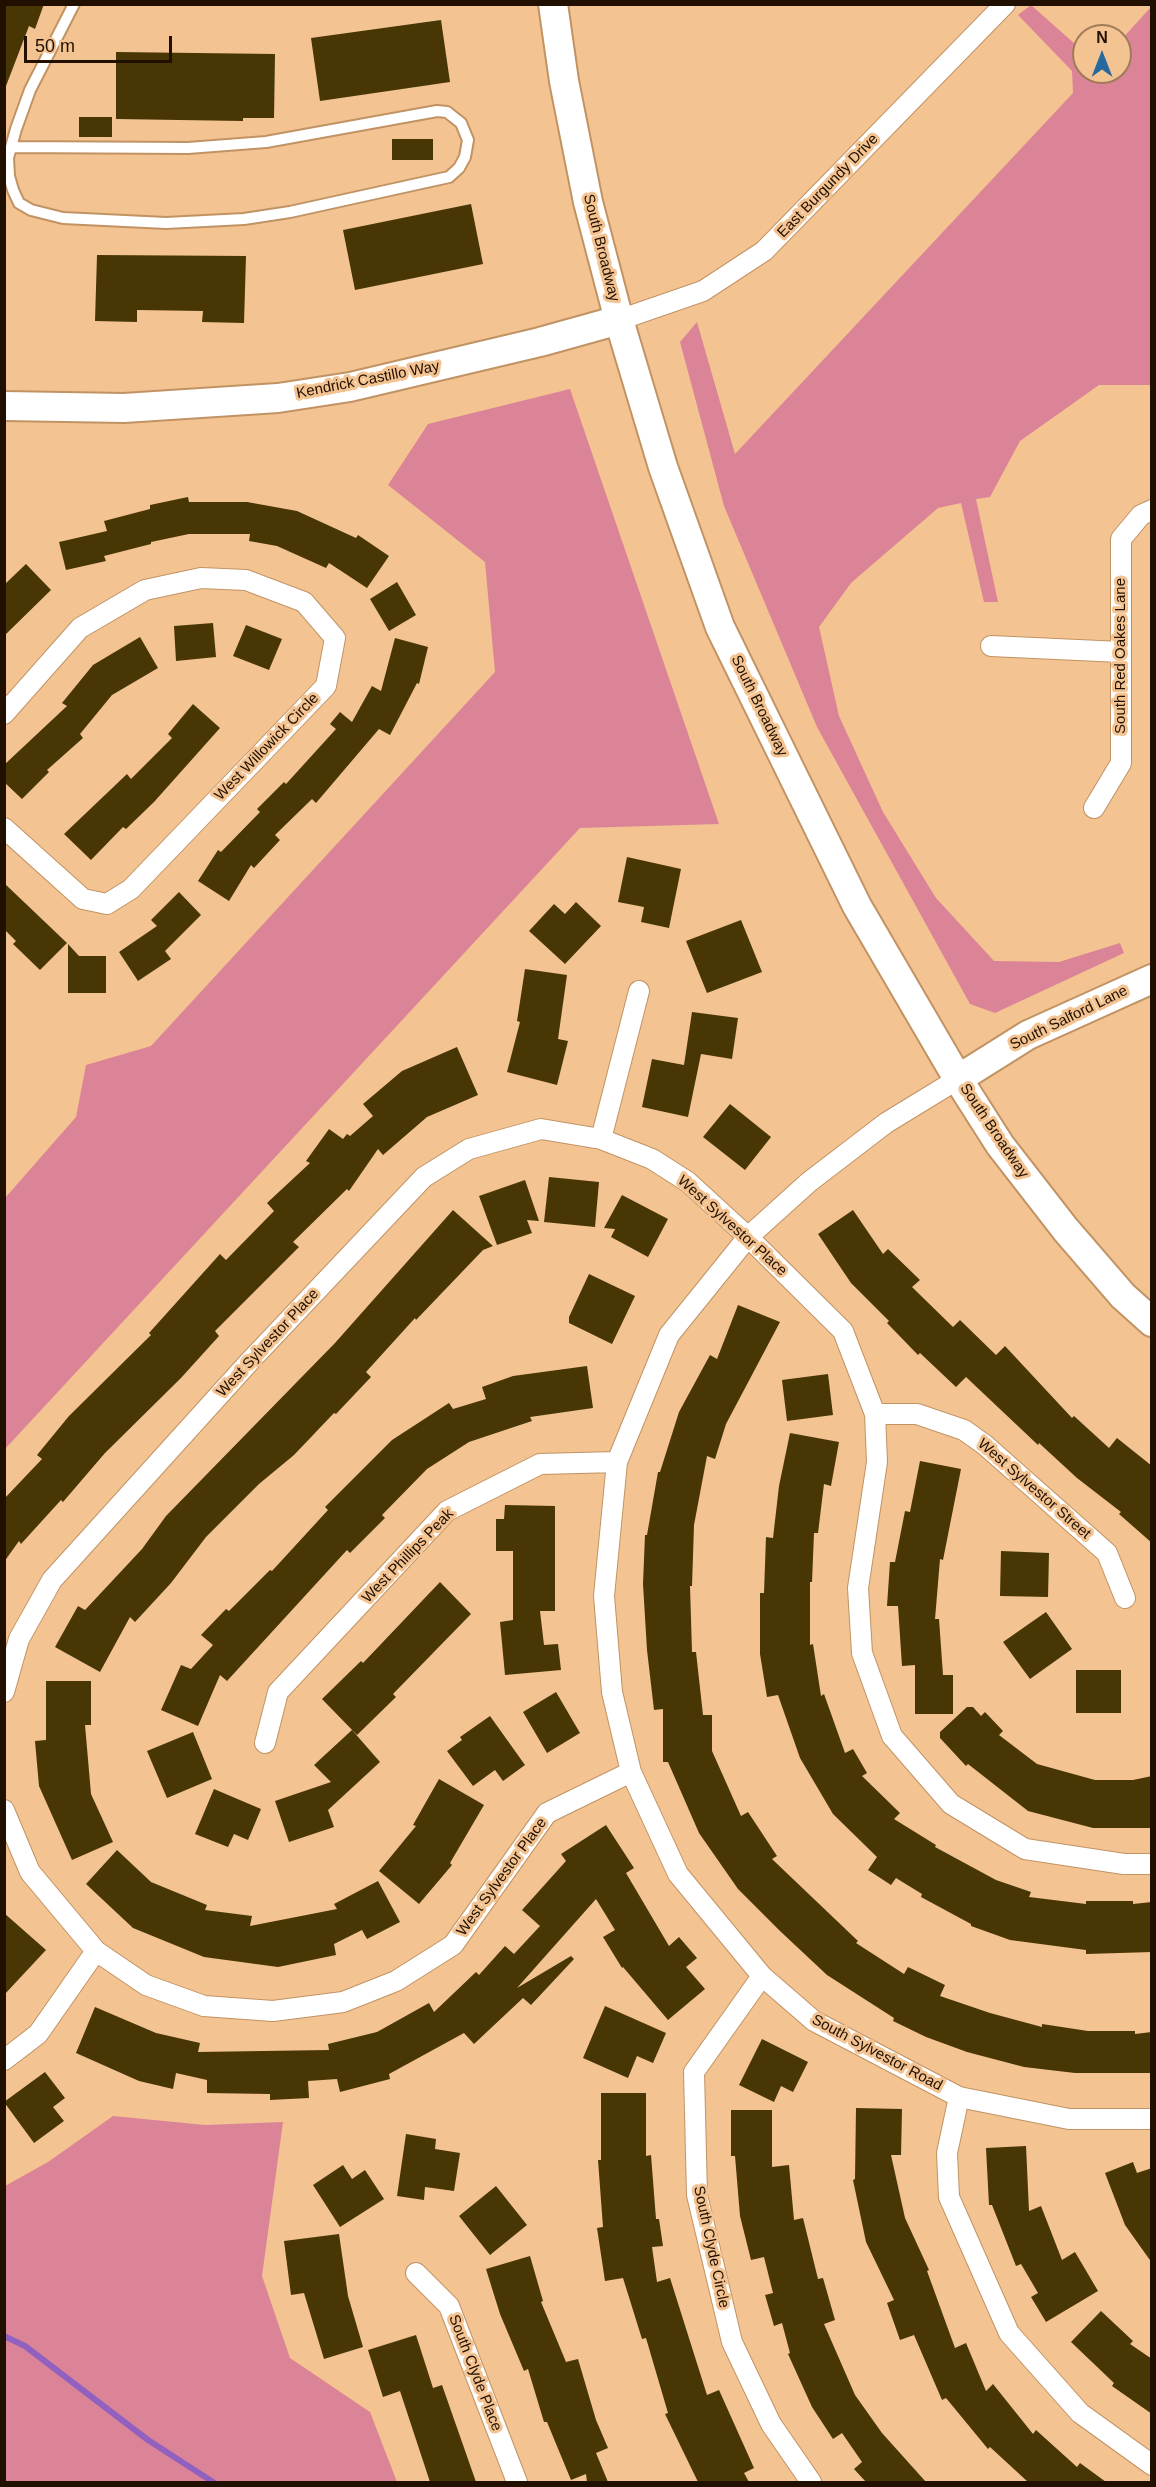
<!DOCTYPE html>
<style>
body{margin:0}
#map{position:relative;width:1156px;height:2487px;overflow:hidden;background:#f3c392;font-family:Helvetica,sans-serif}
canvas{display:block}
.frame{position:absolute;inset:0;border:6px solid #211000;pointer-events:none}
.north{position:absolute;left:1072px;top:24px;width:60px;height:60px;box-sizing:border-box;background:#f3c392;border:2px solid #9f7b58;border-radius:50%;rotate:0deg;font-size:16px;font-weight:700;line-height:24px;text-align:center;color:#211000}
.north::after{content:'';display:block;margin:auto;width:21px;height:27px;background:#26699e;clip-path:polygon(50% 0,100% 100%,50% 72%,0 100%)}
.scale{position:absolute;left:24px;top:36px;width:148px;height:27px;box-sizing:border-box;border:3px solid #211000;border-top:0;padding-left:8px;font-size:18px;line-height:21px;white-space:nowrap;color:#211000;-webkit-text-stroke:4px #f3c392;paint-order:stroke}
</style>
<div id="map">
<canvas width="1156" height="2487"></canvas>
<div class="frame"></div>
<div class="north">N</div>
<div class="scale">50 m</div>
</div>
<script>
const c = document.querySelector('canvas').getContext('2d');
c.lineJoin = 'round';
function fillPath(path, color) { c.fillStyle = color; c.fill(path, 'evenodd'); }
const toPath = rows => new Path2D(rows.map(r => 'M' + r).join(''));
function strokePath(path, color, width, dash) { c.strokeStyle = color; c.lineWidth = width; c.lineCap = dash ? 'butt' : 'round'; c.setLineDash(dash || []); c.stroke(path); }
function drawText(font, color, halo, rows, align = 'center') {
  c.font = font + ' Helvetica,sans-serif'; c.lineWidth = 6; c.setLineDash([]); c.textBaseline = 'middle'; c.strokeStyle = halo; c.fillStyle = color; for (const [text, x, y, turn = 0] of rows) {
    c.save(); c.translate(x, y); c.rotate((+turn || 0) * Math.PI / 180); c.textAlign = isNaN(turn) ? turn : align; if (halo) c.strokeText(text, 0, 0); c.fillText(text, 0, 0); c.restore();
  }
}
const green = toPath([
 [1031,5,1084,52,1084,72,1120,72,1120,41,1151,7,1151,385,1099,385,1020,441,990,497,976,499,998,602,984,602,961,503,938,508,851,583,819,627,839,716,883,812,936,898,994,961,1059,962,1120,943,1124,953,995,1013,970,1004,817,727,724,506,680,342,697,322,735,454,1073,93,1072,71,1018,15],
 [570,389,719,824,580,828,5,1449,5,1198,76,1117,86,1065,151,1046,495,672,485,562,388,485,428,424],
 [113,2116,205,2125,283,2122,262,2276,290,2358,370,2412,397,2482,5,2482,5,2186,48,2162]
]);
const stream = toPath([
 [4,2336,25,2346,148,2440,213,2482]
]);
const building = toPath([
 [4,4,44,4,35,29,29,26,6,86],
 [441,20,450,82,320,101,311,38],
 [116,52,275,54,274,118,243,118,243,121,116,119],
 [79,117,112,117,112,137,79,137],
 [392,139,433,139,433,160,392,160],
 [471,204,483,264,355,290,343,230],
 [97,255,246,256,244,323,202,322,203,311,137,310,137,322,95,321],
 [188,497,189,502,247,502,297,511,356,538,358,535,389,556,367,588,329,563,326,568,277,546,249,541,250,534,189,534,151,542,151,544,104,556,106,561,66,570,59,542,107,531,104,521,150,509,150,505],
 [26,564,51,590,4,636,4,585],
 [397,582,416,615,389,631,370,599],
 [213,623,216,657,176,661,174,626],
 [246,625,282,639,269,670,233,656],
 [140,637,158,668,112,695,80,734,83,738,47,770,49,772,22,799,4,782,4,765,67,706,62,703,93,665],
 [395,638,428,647,419,684,417,683,390,735,379,729,316,803,312,799,275,835,280,840,254,868,251,865,229,901,198,881,218,850,221,852,260,812,257,809,284,782,286,784,336,729,330,724,340,712,352,722,372,686,381,691],
 [193,704,220,728,154,802,126,829,123,827,91,860,64,834,127,774,131,779,172,738,168,734],
 [627,857,681,869,669,928,641,922,644,907,618,902],
 [4,883,67,943,40,970,13,944,16,941,4,929],
 [179,892,201,915,165,951,171,959,138,981,119,952,157,926,151,920],
 [576,902,601,926,565,964,529,931,554,904,565,914],
 [741,920,762,972,707,993,686,941],
 [68,944,79,956,106,956,106,993,68,993],
 [525,969,567,975,558,1039,568,1041,557,1085,507,1072,520,1022,517,1021],
 [692,1012,738,1018,732,1059,701,1054,688,1117,642,1107,652,1059,684,1065],
 [457,1047,478,1095,427,1117,383,1155,378,1149,349,1191,347,1189,293,1242,299,1247,215,1331,219,1336,181,1378,105,1453,63,1502,61,1500,21,1544,19,1541,4,1562,4,1499,42,1459,37,1455,69,1416,151,1335,149,1333,220,1254,226,1260,274,1211,267,1203,310,1163,306,1161,329,1129,343,1139,347,1134,350,1136,373,1116,363,1104,402,1071],
 [730,1104,771,1137,745,1170,703,1137],
 [549,1177,599,1182,595,1227,544,1222],
 [525,1180,539,1221,527,1220,532,1233,497,1245,479,1196],
 [622,1195,668,1219,648,1257,611,1237,615,1229,604,1228],
 [453,1210,493,1246,483,1250,416,1320,415,1318,366,1372,371,1377,336,1414,334,1413,294,1455,259,1484,206,1537,171,1583,135,1622,130,1617,100,1672,55,1647,78,1606,85,1610,142,1549,166,1516,335,1343],
 [853,1210,883,1254,888,1249,920,1280,912,1287,953,1327,960,1320,996,1355,1005,1346,1072,1418,1074,1416,1109,1448,1117,1438,1152,1466,1152,1543,1119,1514,1121,1512,1077,1478,1039,1443,1038,1445,966,1377,956,1387,920,1353,918,1355,887,1323,889,1321,851,1283,818,1234],
 [589,1274,635,1296,612,1344,569,1323,569,1317],
 [738,1305,780,1322,726,1424,715,1459,707,1456,694,1525,692,1586,690,1586,692,1652,696,1652,703,1715,712,1715,712,1751,741,1816,748,1812,777,1856,772,1859,858,1941,856,1943,904,1974,908,1967,945,1985,940,1996,990,2013,1042,2027,1042,2024,1088,2031,1135,2031,1135,2034,1152,2032,1152,2073,1075,2073,1024,2067,967,2052,926,2037,893,2021,894,2018,827,1975,780,1931,738,1889,699,1833,668,1762,663,1762,663,1709,654,1710,647,1650,643,1584,645,1535,647,1535,658,1472,660,1472,679,1412,710,1355,717,1359],
 [587,1366,593,1408,530,1417,532,1421,469,1442,427,1469,382,1515,385,1518,350,1553,347,1550,227,1681,220,1675,198,1726,161,1710,181,1665,191,1669,213,1645,201,1635,226,1609,229,1611,270,1570,272,1571,328,1510,325,1507,392,1440,449,1403,453,1409,486,1399,482,1387,513,1376],
 [828,1374,833,1415,787,1421,782,1380],
 [790,1433,839,1442,831,1486,824,1484,818,1533,814,1533,812,1582,810,1582,810,1645,813,1644,821,1696,824,1694,845,1753,853,1749,867,1773,862,1776,900,1813,894,1819,936,1845,935,1847,996,1880,1031,1892,1029,1897,1086,1904,1086,1901,1133,1901,1133,1904,1152,1902,1152,1952,1086,1954,1086,1950,1010,1940,971,1926,971,1924,921,1897,922,1894,896,1878,891,1885,868,1870,877,1857,833,1814,800,1758,778,1695,767,1697,760,1654,760,1593,764,1593,766,1537,773,1538,779,1486],
 [920,1461,961,1469,943,1560,940,1559,935,1619,939,1619,943,1675,953,1675,953,1714,915,1714,915,1665,902,1666,898,1606,887,1606,890,1562,895,1562,905,1511,910,1512],
 [505,1505,555,1506,555,1611,540,1611,544,1645,558,1644,561,1670,505,1675,500,1622,513,1620,513,1551,496,1551,496,1519,504,1519],
 [1001,1551,1049,1553,1048,1597,1000,1596],
 [440,1582,471,1614,393,1694,396,1697,357,1735,322,1699,361,1661,363,1663],
 [1046,1612,1072,1649,1030,1679,1003,1642],
 [1076,1670,1121,1670,1121,1713,1076,1713],
 [46,1681,91,1681,91,1725,85,1725,91,1794,113,1842,72,1860,39,1786,35,1741,46,1740],
 [556,1692,580,1733,547,1753,523,1712],
 [967,1707,973,1707,981,1716,985,1712,1003,1731,999,1735,1037,1764,1095,1780,1133,1780,1152,1776,1152,1828,1093,1828,1028,1811,968,1764,966,1766,940,1738,940,1732],
 [490,1716,525,1765,503,1781,495,1770,473,1786,447,1751,462,1740,460,1737],
 [352,1730,380,1762,328,1810,334,1827,289,1842,275,1801,331,1782,314,1765],
 [193,1732,212,1779,167,1798,147,1751],
 [439,1779,484,1805,450,1863,452,1865,419,1904,379,1871,416,1826,413,1825],
 [214,1789,261,1809,248,1840,234,1834,228,1847,195,1834],
 [606,1825,634,1868,626,1873,669,1946,679,1937,697,1958,686,1967,705,1989,668,2020,623,1967,622,1968,603,1937,615,1930,596,1899,517,1988,571,1956,574,1959,531,2005,523,1998,474,2044,464,2033,389,2074,390,2079,340,2092,337,2079,308,2081,309,2098,270,2100,270,2094,207,2093,207,2080,176,2073,173,2089,139,2081,76,2053,95,2007,156,2033,200,2043,198,2052,329,2050,328,2044,377,2032,429,2003,434,2012,476,1972,479,1975,505,1946,514,1954,540,1926,522,1910,566,1861,561,1854],
 [117,1850,151,1882,207,1905,205,1910,252,1916,250,1926,337,1909,334,1904,378,1881,400,1922,367,1939,362,1930,334,1944,336,1955,278,1967,204,1957,133,1928,86,1884],
 [4,1913,46,1950,4,1995],
 [605,2006,666,2033,653,2063,637,2056,628,2078,583,2058],
 [762,2039,808,2062,793,2092,781,2086,774,2102,739,2085],
 [45,2072,65,2098,53,2107,64,2121,34,2143,4,2102],
 [601,2093,646,2093,646,2156,651,2155,656,2219,659,2219,663,2246,652,2247,657,2282,670,2278,707,2395,719,2390,754,2468,744,2473,749,2482,698,2482,665,2414,668,2413,646,2338,642,2339,623,2278,605,2281,597,2228,603,2227,598,2160,601,2160],
 [856,2108,902,2109,901,2155,891,2155,905,2218,929,2270,927,2271,955,2348,966,2343,986,2391,993,2384,1033,2434,1036,2430,1077,2467,1080,2463,1106,2482,1028,2482,990,2447,988,2449,946,2398,942,2400,914,2335,900,2340,887,2303,894,2300,866,2242,853,2180,855,2179],
 [731,2110,772,2110,772,2167,789,2165,794,2220,803,2218,818,2279,823,2278,835,2320,824,2324,855,2395,882,2433,926,2482,866,2482,854,2469,862,2462,842,2433,833,2439,812,2407,788,2354,790,2353,782,2323,774,2326,765,2295,773,2293,764,2257,751,2260,740,2216,735,2156,731,2156],
 [406,2134,436,2139,435,2149,460,2153,454,2191,425,2187,424,2200,397,2196],
 [1026,2146,1029,2211,1041,2206,1062,2260,1075,2252,1098,2291,1046,2322,1031,2297,1038,2293,1021,2264,1016,2266,992,2205,989,2205,986,2148],
 [1133,2162,1137,2173,1152,2168,1152,2263,1125,2225,1105,2173],
 [343,2165,352,2179,365,2170,384,2199,340,2227,313,2185],
 [496,2186,527,2225,490,2255,459,2216],
 [339,2234,348,2296,363,2347,324,2359,304,2293,291,2295,284,2241],
 [530,2256,543,2301,541,2302,566,2362,578,2359,596,2420,608,2448,596,2453,608,2482,587,2482,586,2474,571,2480,547,2422,544,2422,528,2369,524,2371,500,2314,486,2269],
 [1101,2311,1133,2341,1130,2344,1152,2359,1152,2414,1112,2386,1114,2383,1071,2342],
 [416,2335,433,2388,442,2385,476,2482,430,2482,400,2391,383,2397,368,2350]
]);
const lane = toPath([
 [11,147,188,148,266,142,437,111,447,112,461,123,468,140,465,157,459,168,449,177,290,212,244,219,166,223,63,218,31,210,19,203,13,190,9,176,8,158,16,129,30,90,74,4]
]);
const street = toPath([
 [619,320,703,291,764,251,1005,4],
 [991,646,1121,652],
 [4,714,80,628,145,590,201,578,246,580,304,602,335,638,326,686,131,889,107,904,83,899,4,828],
 [1094,808,1121,763,1121,539,1141,515,1152,510],
 [958,1079,886,1123,809,1182,748,1237,669,1335,617,1462,604,1596,612,1692,631,1772,678,1874,762,1976,814,2021,959,2097,1069,2119,1152,2119],
 [601,1139,639,991],
 [875,1414,917,1414,964,1430,985,1445,1107,1553,1125,1598],
 [4,1692,19,1639,52,1580,250,1361,424,1177,469,1149,541,1129,601,1139,652,1159,688,1182,748,1237,843,1331,875,1414,877,1462,858,1588,862,1653,892,1736,951,1804,1025,1849,1124,1864,1152,1864],
 [265,1743,278,1692,447,1511,540,1464,617,1462],
 [4,1810,30,1872,96,1951,146,1985,204,2006,273,2011,343,2002,396,1981,453,1945,547,1813,631,1772],
 [762,1976,694,2072,697,2195,732,2342,771,2424,811,2482],
 [4,2060,38,2034,96,1951],
 [959,2097,947,2153,949,2197,1009,2333,1080,2413,1152,2465],
 [416,2273,449,2306,517,2482]
]);
const secondary = toPath([
 [553,4,564,81,588,202,619,320,663,467,720,627,857,906,958,1079,1000,1145,1066,1230,1123,1296,1152,1322],
 [4,406,124,408,278,398,350,387,540,342,619,320],
 [958,1079,1028,1035,1152,979]
]);
const streetNames = [
 ["East Burgundy Drive",828,186,-46],
 ["South Broadway",601,248,76],
 ["Kendrick Castillo Way",368,380,-11],
 ["South Red Oakes Lane",1121,656,-90],
 ["South Broadway",759,706,64],
 ["West Willowick Circle",267,747,-46],
 ["South Salford Lane",1069,1018,-26],
 ["South Broadway",994,1131,56],
 ["West Sylvestor Place",732,1226,42],
 ["West Sylvestor Place",268,1343,-47],
 ["West Sylvestor Street",1034,1489,41],
 ["West Phillips Peak",408,1556,-46],
 ["West Sylvestor Place",502,1877,-54],
 ["South Sylvestor Road",877,2053,28],
 ["South Clyde Circle",711,2247,78],
 ["South Clyde Place",475,2373,69]
];
fillPath(green, '#dc8497');
strokePath(stream, '#9261bf', 6);
fillPath(building, '#483605');
strokePath(lane, '#c19364', 14);
strokePath(street, '#c19364', 22);
strokePath(secondary, '#c19364', 32);
strokePath(lane, '#fff', 10);
strokePath(street, '#fff', 20);
strokePath(secondary, '#fff', 28);
drawText('15px', '#211000', '#f3c392', streetNames);
</script>
